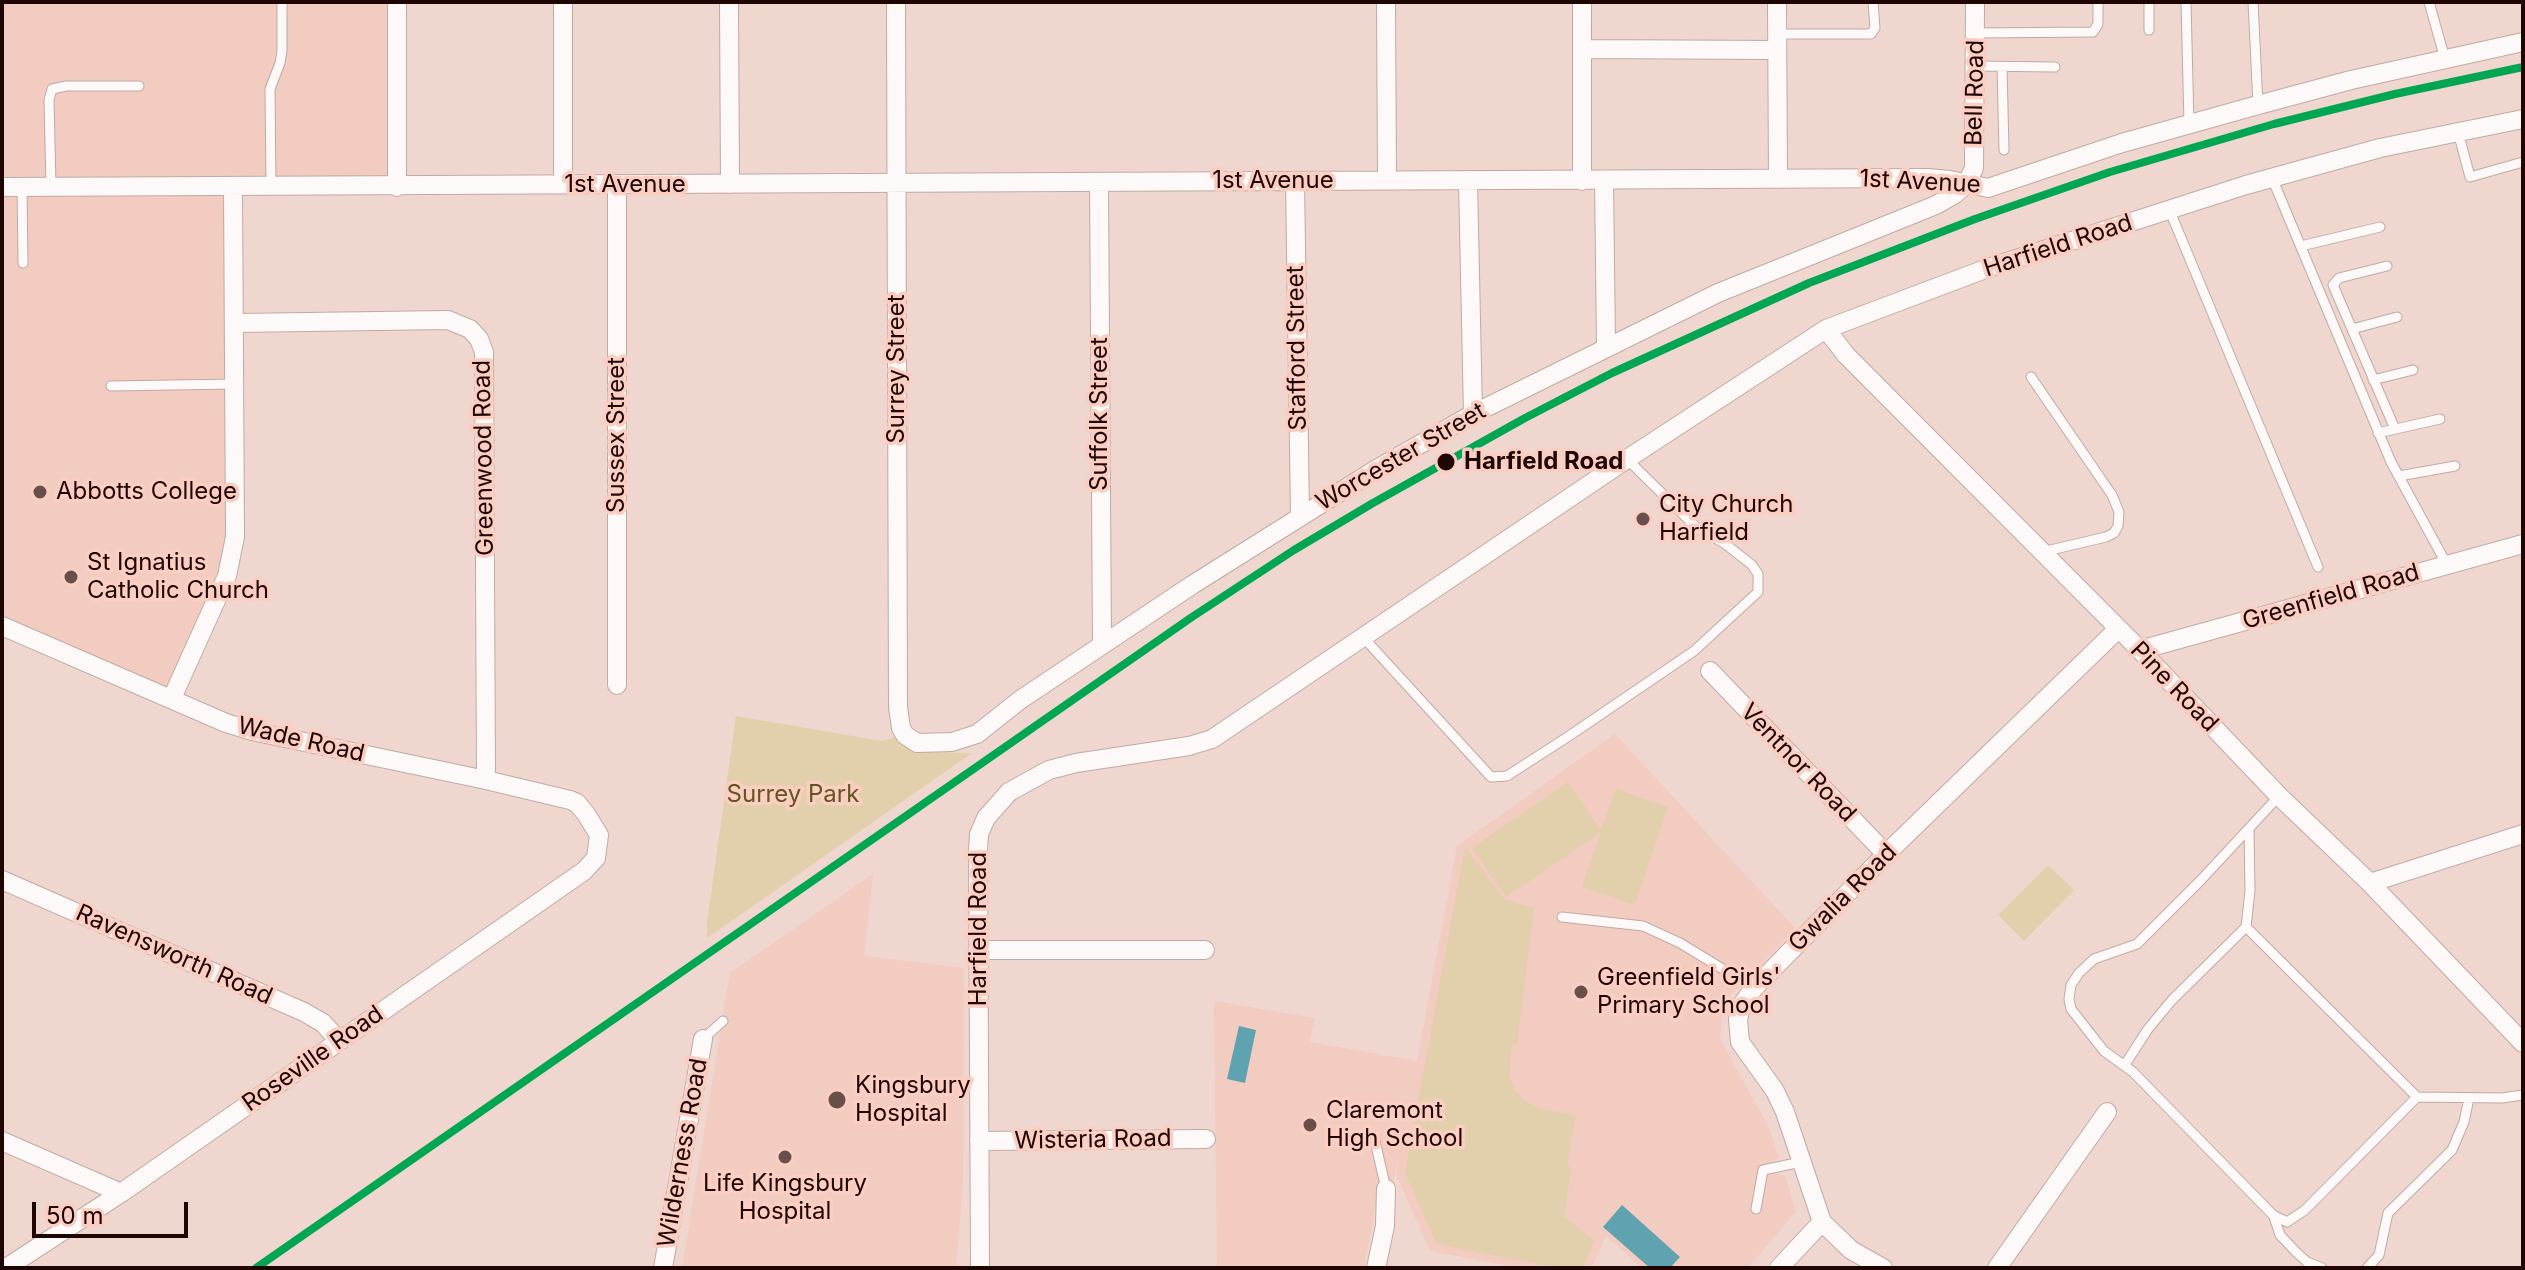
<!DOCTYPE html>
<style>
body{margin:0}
#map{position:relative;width:2525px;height:1270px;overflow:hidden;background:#efd6cf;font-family:Inter,sans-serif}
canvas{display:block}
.frame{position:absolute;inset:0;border:4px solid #1f0603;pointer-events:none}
.scale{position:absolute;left:32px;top:1202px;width:156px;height:36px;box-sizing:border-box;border:4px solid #1f0603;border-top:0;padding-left:10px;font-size:24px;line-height:28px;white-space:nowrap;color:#1f0603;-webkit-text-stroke:6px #fccec2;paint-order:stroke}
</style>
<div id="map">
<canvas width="2525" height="1270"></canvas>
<div class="frame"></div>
<div class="scale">50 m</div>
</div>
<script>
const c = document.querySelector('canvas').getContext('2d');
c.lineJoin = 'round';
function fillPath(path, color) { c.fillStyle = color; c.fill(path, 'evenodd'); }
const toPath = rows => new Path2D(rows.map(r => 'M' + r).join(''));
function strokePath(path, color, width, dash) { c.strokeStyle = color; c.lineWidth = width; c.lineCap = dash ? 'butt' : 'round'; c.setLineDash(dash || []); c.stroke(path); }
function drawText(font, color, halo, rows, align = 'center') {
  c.font = font + ' Inter,sans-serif'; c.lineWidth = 7; c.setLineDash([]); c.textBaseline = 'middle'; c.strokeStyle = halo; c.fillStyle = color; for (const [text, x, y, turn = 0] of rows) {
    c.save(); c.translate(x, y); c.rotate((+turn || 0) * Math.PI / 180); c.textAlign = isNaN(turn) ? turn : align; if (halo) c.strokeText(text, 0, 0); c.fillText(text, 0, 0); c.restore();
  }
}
const built = toPath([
 [2,2,397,2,397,187,234,187,235,537,172,698,2,626],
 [1615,734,1796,929,1723,1003,1720,1039,1769,1128,1779,1158,1774,1160,1777,1175,1785,1176,1796,1211,1748,1268,1642,1268,1606,1236,1591,1268,1519,1268,1430,1251,1396,1174,1400,1150,1392,1188,1378,1191,1364,1268,1217,1268,1214,1001,1315,1018,1310,1042,1417,1061,1457,846],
 [873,874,864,956,964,968,963,1180,956,1268,682,1268,730,973]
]);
const green = toPath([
 [736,716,882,741,896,737,921,752,972,753,707,938,707,923],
 [1568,782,1601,830,1616,789,1668,807,1635,905,1582,887,1601,832,1506,897,1472,848],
 [1465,847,1505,900,1534,908,1517,1045,1512,1044,1509,1077,1515,1090,1525,1101,1540,1109,1576,1115,1567,1164,1571,1169,1564,1217,1594,1240,1583,1268,1558,1268,1437,1244,1405,1173],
 [2048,865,2074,890,2024,941,1998,915],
 [1667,965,1686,968,1682,990,1664,987]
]);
const water = toPath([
 [1239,1026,1256,1030,1245,1083,1227,1079],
 [1622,1205,1680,1257,1670,1268,1650,1268,1603,1227]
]);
const lane = toPath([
 [2149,2,2149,30],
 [2186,2,2189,124],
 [2253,2,2258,105],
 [2429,2,2445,59],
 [1976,33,2093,32,2098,24,2098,2],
 [1777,34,1871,34,1875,28,1873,2],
 [1976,66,2055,67],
 [2002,67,2004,150],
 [2458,132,2470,177,2523,162],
 [2272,178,2391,462,2447,565],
 [22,187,23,263],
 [51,187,49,100,52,89,66,86,139,86],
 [271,187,270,89,280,63,282,51,282,2],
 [2169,209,2318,567],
 [2301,246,2380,227],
 [2387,266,2339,278,2333,285,2395,429],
 [2352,329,2397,317],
 [2031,377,2112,495,2119,512,2118,526,2114,533,2106,537,2042,552],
 [2373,380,2413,370],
 [111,386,235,384],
 [2378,433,2440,419],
 [2399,476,2455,466],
 [1363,637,1491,777,1507,776,1569,736,1694,651,1758,592,1758,574,1752,565,1724,543,1697,528,1627,459],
 [2279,796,2200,881,2137,944,2094,959,2079,973,2071,985,2069,999,2071,1009,2104,1051,2133,1072,2273,1215,2287,1222,2305,1210,2417,1097,2502,1098,2523,1095],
 [1562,917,1643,926,1680,943,1754,988],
 [2246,927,2417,1097],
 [703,1039,723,1021],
 [2124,1066,2148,1029,2172,1000,2246,927,2250,891,2249,830],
 [1375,1141,1386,1189],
 [1756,1209,1763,1170,1801,1162],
 [2274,1217,2280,1235,2296,1252,2307,1262,2322,1268],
 [2367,1268,2379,1255,2388,1213,2452,1150,2464,1122,2469,1098]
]);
const street = toPath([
 [729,2,730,184],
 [896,2,898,707,901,728,905,735,917,743,952,742,977,734,1020,700,1192,585,1375,470,1473,414,1718,293,1936,205,1955,194,1967,183,1974,168,1975,2],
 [1386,2,1387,181],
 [1777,2,1778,179],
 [1582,49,1777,50],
 [1604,180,1606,347],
 [1295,181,1300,515],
 [1468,181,1473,414],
 [1582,181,1582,2],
 [1099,182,1102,645],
 [563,184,563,2],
 [617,185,617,685],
 [2,187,1928,178,1950,180,1988,188,2122,143,2258,105,2351,80,2523,42],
 [397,187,397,2],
 [236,323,448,320,470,329,479,339,484,352,486,780],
 [1826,329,1846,355,2140,650,2279,796,2370,883,2523,1043],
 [2,626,226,723,252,731,486,780,570,800,577,803,586,814,599,835,596,858,584,871,121,1193,6,1268],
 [2140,650,2523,544],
 [1710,671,1886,854],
 [172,698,227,576,235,537,233,187],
 [2,880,304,1012,323,1023,339,1041],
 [2370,883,2523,834],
 [978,950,1205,950],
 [2,1141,121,1193],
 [979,1141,1206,1139],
 [663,1268,703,1039],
 [980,1268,978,850,979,834,986,818,1009,792,1049,770,1076,763,1189,746,1212,739,1627,459,1826,329,1988,268,2246,185,2380,148,2523,119],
 [1376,1268,1385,1226,1386,1189],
 [1779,1268,1822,1222],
 [1883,1268,1851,1250,1822,1222,1785,1112,1775,1091,1740,1042,1738,1020,1741,1006,1754,988,1886,854,2118,629],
 [1997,1268,2107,1112]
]);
const rail1 = toPath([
 [256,1268,1192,617,1294,550,1373,503,1525,418,1612,373,1809,283,1975,219,2110,172,2274,124,2395,94,2523,67]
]);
const markers = [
 [1446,462,10,"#1f0603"],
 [40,492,8,"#684f4a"],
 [1643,519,8,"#684f4a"],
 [71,577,8,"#684f4a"],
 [1581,992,8,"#684f4a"],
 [837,1100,10,"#684f4a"],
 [1310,1125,8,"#684f4a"],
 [785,1157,8,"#684f4a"]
];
const streetNames = [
 ["Bell Road",1975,93,-89],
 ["1st Avenue",1273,181],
 ["1st Avenue",1920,182,3],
 ["1st Avenue",625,185],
 ["Harfield Road",2058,246,-18],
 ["Stafford Street",1297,348,-91],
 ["Surrey Street",897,369,-90],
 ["Suffolk Street",1100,414,-90],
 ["Sussex Street",617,435,-90],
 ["Worcester Street",1401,457,-30],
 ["Greenwood Road",484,458,-91],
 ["Greenfield Road",2331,597,-16],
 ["Pine Road",2174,687,46],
 ["Wade Road",301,740,13],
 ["Ventnor Road",1798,763,46],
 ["Gwalia Road",1843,898,-45],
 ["Harfield Road",979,929,-90],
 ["Ravensworth Road",174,955,24],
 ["Roseville Road",313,1059,-35],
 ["Wisteria Road",1093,1140,-1],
 ["Wilderness Road",683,1153,-80]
];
const stopNames = [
 ["Harfield Road",1464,462]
];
const poiNames = [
 ["Abbotts College",56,492],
 ["City Church",1659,505],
 ["Harfield",1659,533],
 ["St Ignatius",87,563],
 ["Catholic Church",87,591],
 ["Greenfield Girls'",1597,978],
 ["Primary School",1597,1006],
 ["Kingsbury",855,1086],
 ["Hospital",855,1114],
 ["Claremont",1326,1111],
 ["High School",1326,1139],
 ["Life Kingsbury",785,1184,"center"],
 ["Hospital",785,1212,"center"]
];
const parkNames = [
 ["Surrey Park",793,795]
];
fillPath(built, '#f2cbc1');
fillPath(green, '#e2cfac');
fillPath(water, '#60a3b0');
strokePath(lane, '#c2aaa4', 11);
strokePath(street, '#c2aaa4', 20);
strokePath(lane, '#fdf9f8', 9);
strokePath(street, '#fdf9f8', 18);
strokePath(rail1, '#00a651', 8);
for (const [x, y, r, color] of markers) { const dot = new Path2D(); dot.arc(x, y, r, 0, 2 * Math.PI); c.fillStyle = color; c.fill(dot); strokePath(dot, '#fccec2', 3); }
drawText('24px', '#1f0603', '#fccec2', streetNames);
drawText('bold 24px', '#1f0603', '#fccec2', stopNames, 'left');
drawText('24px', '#1f0603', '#fccec2', poiNames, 'left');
drawText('24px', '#64561f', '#fccec2', parkNames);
</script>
